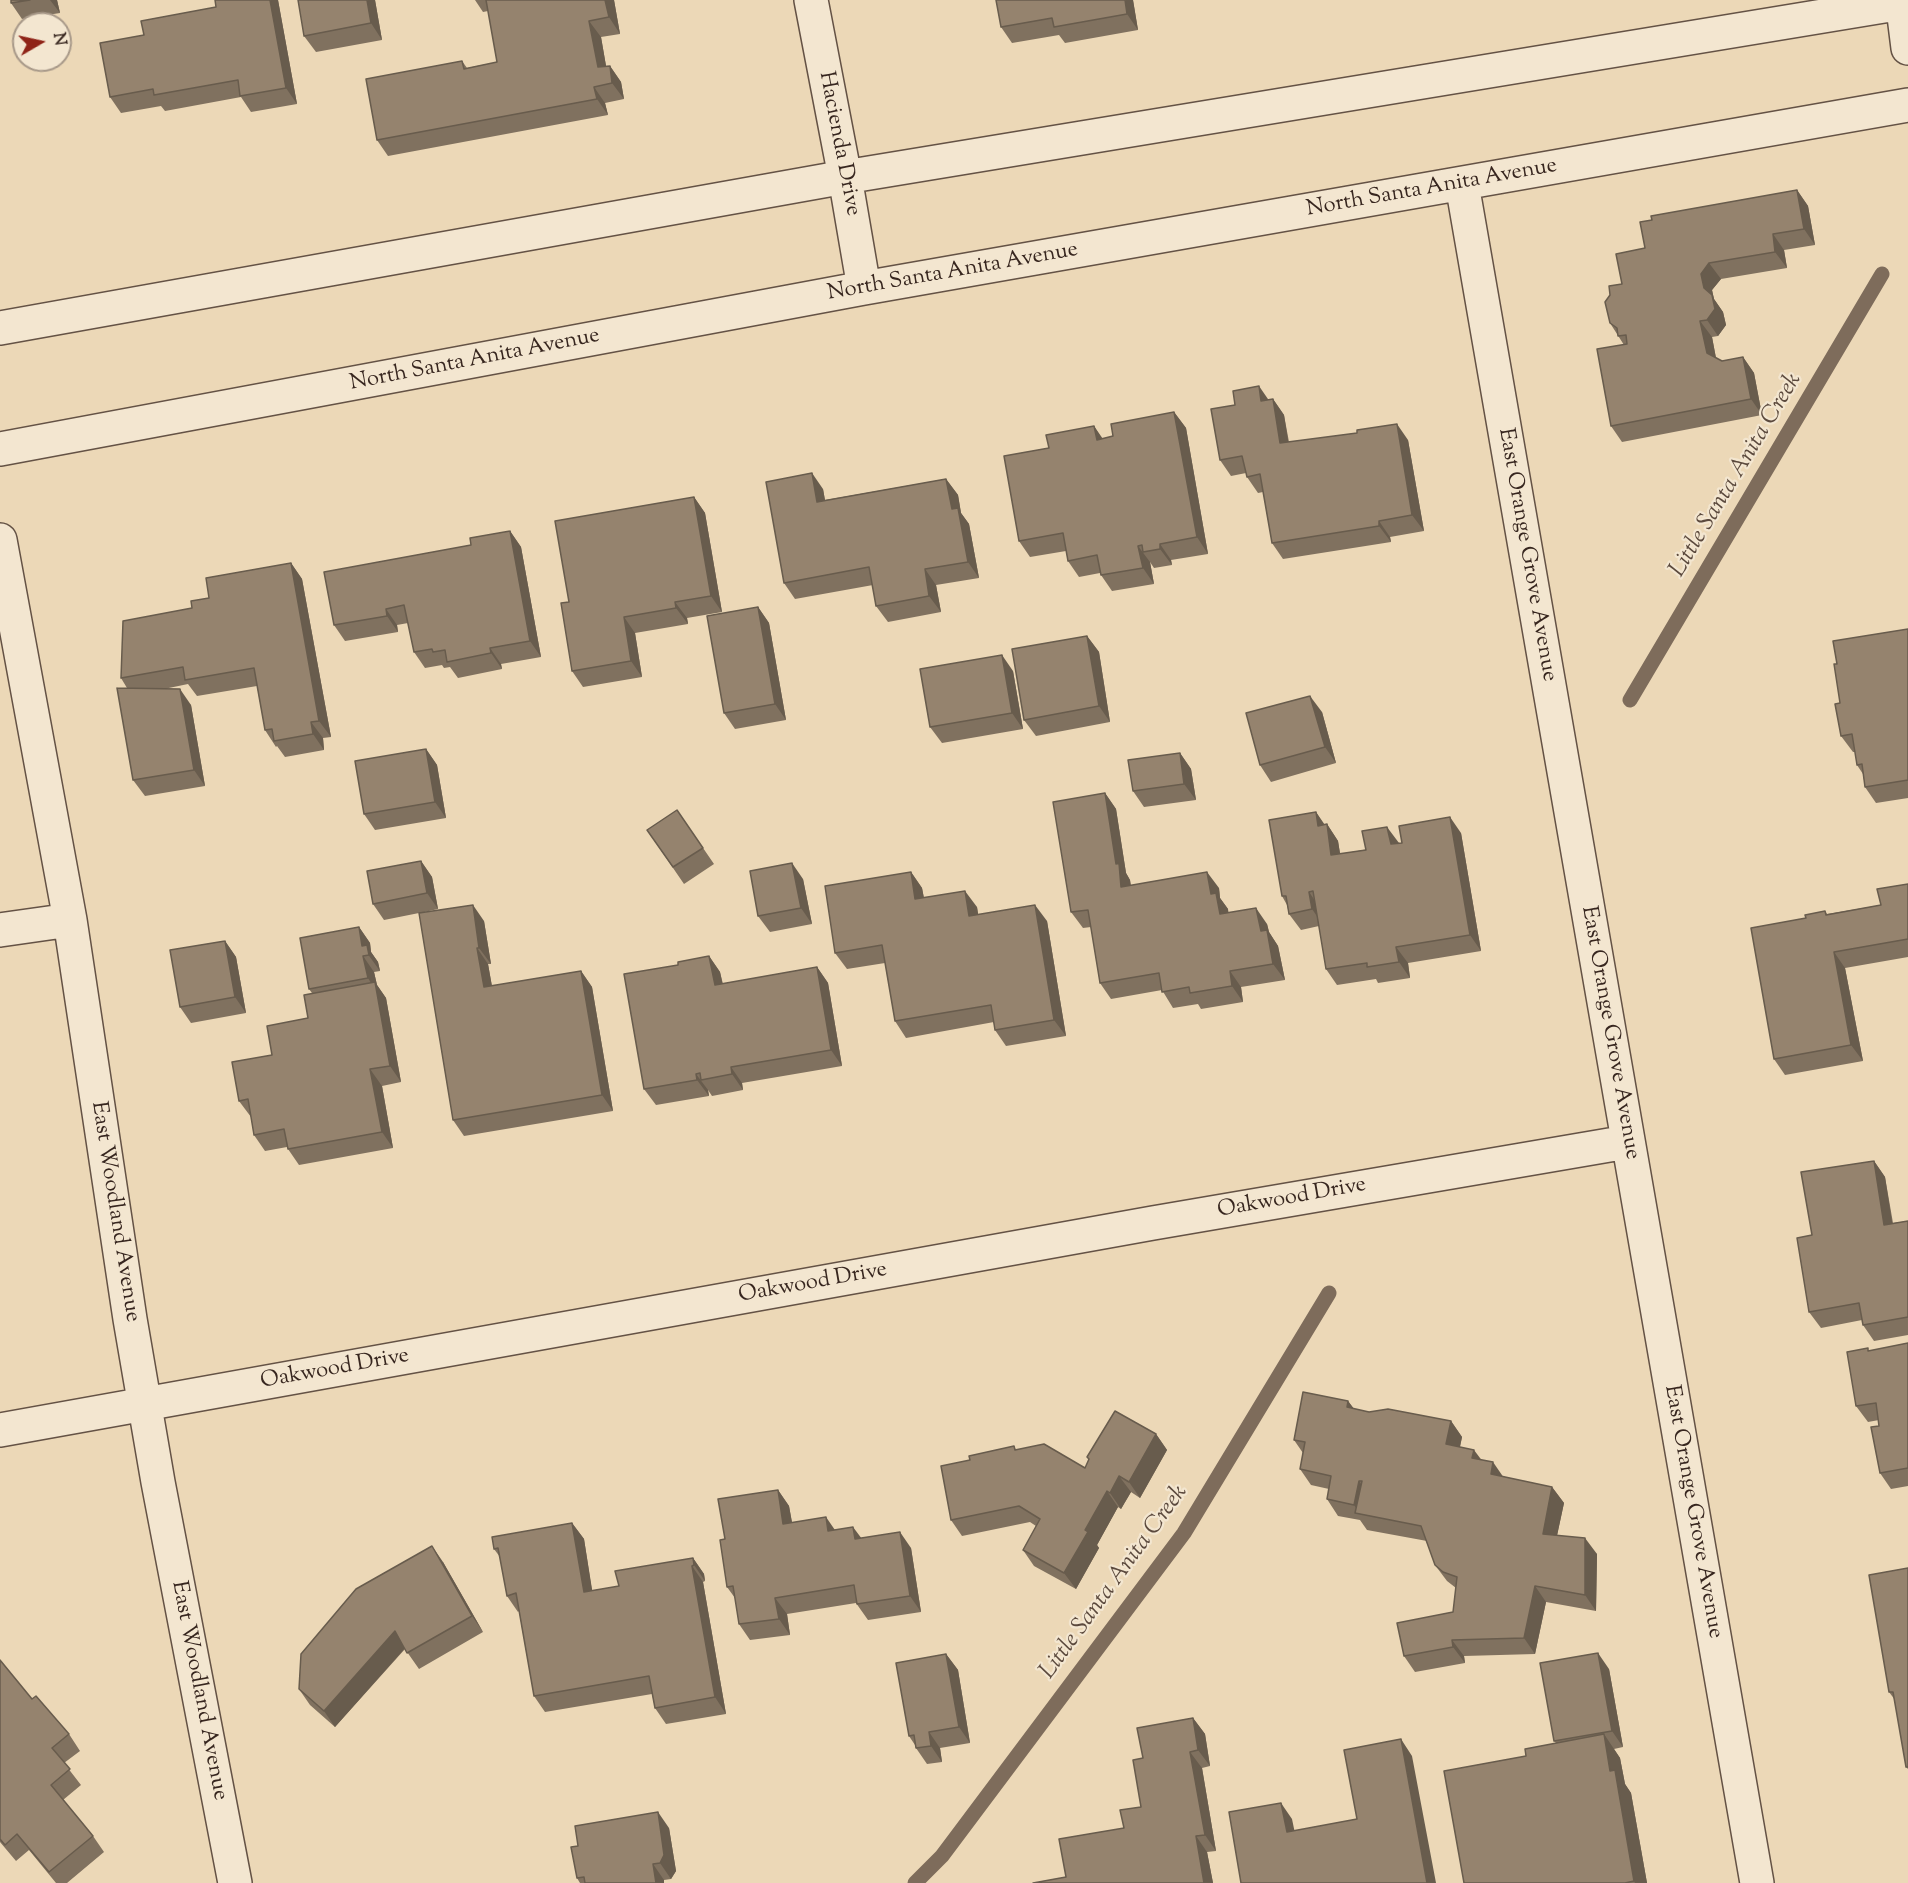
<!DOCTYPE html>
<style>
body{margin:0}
#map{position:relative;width:1908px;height:1883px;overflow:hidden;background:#ecd8b7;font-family:"Sorts Mill Goudy",serif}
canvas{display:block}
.north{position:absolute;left:12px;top:12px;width:60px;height:60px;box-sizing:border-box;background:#f3e6d0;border:2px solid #a89989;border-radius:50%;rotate:81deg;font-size:16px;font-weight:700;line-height:24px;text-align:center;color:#37261f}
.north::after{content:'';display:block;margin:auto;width:21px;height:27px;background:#8f2418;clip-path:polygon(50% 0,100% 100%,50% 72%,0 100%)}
</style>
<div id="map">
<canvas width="1908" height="1883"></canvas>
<div class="north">N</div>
</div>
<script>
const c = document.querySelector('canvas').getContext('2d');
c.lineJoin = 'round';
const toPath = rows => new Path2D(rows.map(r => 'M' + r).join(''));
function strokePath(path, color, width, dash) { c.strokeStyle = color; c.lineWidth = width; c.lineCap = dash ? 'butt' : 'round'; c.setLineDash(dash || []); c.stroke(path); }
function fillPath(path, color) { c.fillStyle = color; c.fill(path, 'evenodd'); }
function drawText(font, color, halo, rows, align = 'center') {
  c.font = font + ' "Sorts Mill Goudy",serif'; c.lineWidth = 4.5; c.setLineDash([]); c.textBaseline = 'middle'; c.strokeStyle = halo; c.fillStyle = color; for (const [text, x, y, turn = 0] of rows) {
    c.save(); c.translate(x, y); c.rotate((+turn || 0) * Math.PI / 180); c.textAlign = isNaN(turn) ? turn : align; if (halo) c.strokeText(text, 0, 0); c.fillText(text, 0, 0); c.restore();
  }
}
const stream = toPath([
 [1630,700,1882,274],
 [915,1883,942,1856,1184,1533,1329,1293]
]);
const minor = toPath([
 [811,0,845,177,864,288],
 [1902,0,1908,48],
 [1462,184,1757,1883],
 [0,328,845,177,1908,2],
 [0,449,864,288,1908,105],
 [0,540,70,920,130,1319,158,1482,235,1883],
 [0,930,70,920],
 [0,1430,1153,1223,1627,1142]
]);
const wall = toPath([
 [11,0,57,0,60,13,22,19,11,3],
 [278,0,297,104,251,112,241,97,165,111,161,106,121,113,110,97,144,35],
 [375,0,382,40,316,52,304,36],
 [475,0,614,0,620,34,601,37,606,66,610,66,621,82,624,99,605,103,608,115,388,156,377,140,462,61,467,68,497,62,488,11,483,12],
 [1133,0,1138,30,1065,43,1059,35,1012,43,1001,27],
 [1797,190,1808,206,1815,245,1784,250,1787,268,1721,279,1712,290,1714,299,1723,312,1726,325,1718,336,1712,337,1716,358,1722,361,1743,357,1754,373,1762,415,1622,442,1611,426,1624,345,1610,323,1622,284,1645,248,1652,220],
 [1268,399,1273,399,1284,415,1289,442,1408,440,1424,531,1390,537,1391,542,1283,559,1272,543,1263,492,1258,493,1247,477,1246,473,1231,476,1220,460],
 [1174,412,1186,428,1208,554,1171,560,1172,565,1154,568,1150,562,1154,584,1112,591,1101,575,1100,573,1079,577,1068,561,1066,551,1030,557,1019,541,1049,448,1094,426,1102,439,1113,436],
 [946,479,958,495,961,513,969,524,979,578,936,585,941,612,888,622,876,606,873,585,795,599,784,583,823,489,825,500],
 [694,497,705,513,722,612,687,618,688,624,635,633,642,677,583,687,572,671,569,602],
 [510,531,521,547,541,657,501,664,502,669,458,678,450,667,444,668,442,665,425,668,414,652,408,623,397,625,398,632,345,641,334,625],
 [291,563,302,579,331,737,323,738,324,750,285,757,277,746,276,747,265,730,257,686,197,696,188,684,164,689,191,705,205,786,145,796,133,780,127,688,121,678,192,608,209,598],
 [758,607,769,623,786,720,735,729,724,713],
 [1908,629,1908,798,1876,803,1865,787,1863,774,1857,765,1855,752,1853,752,1841,736,1840,703,1837,664],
 [1087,636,1099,652,1110,722,1036,736,1024,720],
 [1013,671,1023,729,942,743,930,727],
 [1322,712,1336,763,1271,782,1260,765],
 [426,749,437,765,446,818,375,830,364,814],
 [1180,753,1191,769,1196,800,1144,807,1133,791],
 [1105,793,1116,809,1126,873,1130,880,1131,885,1219,888,1220,898,1228,909,1228,912,1267,924,1269,932,1278,946,1285,980,1241,987,1243,1002,1201,1009,1198,1004,1173,1008,1162,990,1111,999,1100,983,1091,927,1083,928,1071,912],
 [677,810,714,864,684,884,647,830],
 [1316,812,1324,825,1327,824,1338,841,1340,854,1461,833,1481,951,1408,963,1410,978,1378,983,1376,979,1337,985,1326,969,1319,926,1301,930,1289,914,1287,905,1282,896],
 [421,861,432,877,438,909,420,913,484,921,491,964,488,964,492,986,581,971,592,987,613,1111,464,1136,453,1120,419,913,384,920,373,904],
 [911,872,922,888,924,898,977,907,978,915,1047,921,1066,1036,1006,1046,995,1030,994,1022,906,1038,895,1021,885,963,847,969,835,953],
 [803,879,812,924,770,932,758,916],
 [1908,884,1908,957,1845,968,1863,1061,1785,1075,1774,1059,1806,918,1825,911,1827,914,1881,905],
 [359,927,370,943,371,952,378,962,380,971,374,972,377,985,386,998,401,1082,382,1086,393,1148,299,1165,288,1149,287,1147,265,1151,254,1135,251,1117,239,1101,272,1055,308,1018,312,993,309,989],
 [225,941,236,957,246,1013,191,1023,180,1007],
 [709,956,720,972,723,984,817,967,828,983,842,1066,742,1083,743,1090,712,1096,708,1090,709,1096,656,1105,644,1089,678,965],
 [1874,1161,1885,1177,1893,1223,1908,1221,1908,1335,1874,1341,1863,1325,1862,1320,1821,1328,1809,1312,1812,1235],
 [1908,1343,1908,1486,1891,1489,1880,1473,1879,1426,1879,1420,1868,1422,1856,1406,1870,1351],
 [1348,1401,1354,1409,1369,1412,1451,1421,1462,1437,1460,1447,1481,1460,1503,1477,1552,1487,1564,1503,1557,1535,1597,1554,1596,1611,1546,1602,1535,1654,1464,1656,1465,1663,1415,1672,1404,1656,1453,1612,1456,1588,1447,1581,1435,1565,1427,1541,1367,1530,1360,1520,1338,1516,1327,1499,1329,1489,1311,1485,1300,1469,1303,1453,1294,1440],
 [1156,1434,1167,1450,1140,1498,1131,1492,1121,1509,1118,1507,1097,1545,1099,1548,1076,1589,1034,1566,1023,1550,1036,1526,1030,1522,962,1536,951,1520,970,1460,1014,1446,1016,1450,1085,1468,1089,1460,1087,1457],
 [778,1490,789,1506,792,1522,835,1530,861,1538,911,1548,921,1612,868,1620,856,1603,787,1614,790,1635,750,1640,739,1624,735,1598,727,1587,725,1539],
 [572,1523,584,1539,592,1591,619,1586,693,1558,704,1574,705,1581,703,1582,726,1714,666,1724,655,1708,652,1694,545,1712,534,1696,519,1611,518,1612,507,1596,500,1557,494,1549],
 [443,1562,483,1632,419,1669,405,1649,335,1727,310,1705,299,1689],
 [1908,1568,1908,1769,1906,1767,1895,1700,1889,1692],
 [946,1654,958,1670,970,1743,940,1748,942,1762,927,1764,916,1748,915,1745,909,1736],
 [0,1660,32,1699,69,1734,80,1751,64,1763,81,1785,63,1800,93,1836,104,1852,67,1883,56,1883,29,1850,16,1861,0,1842],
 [1609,1669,1623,1747,1614,1749,1620,1758,1625,1784,1631,1793,1647,1883,1464,1883,1526,1756,1556,1743,1554,1741],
 [1193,1718,1205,1734,1210,1766,1202,1768,1216,1851,1207,1852,1213,1883,1033,1883,1066,1877,1124,1828,1141,1807,1143,1758],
 [669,1828,676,1871,671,1879,664,1880,664,1883,580,1883,577,1878]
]);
const shadedWall = toPath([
 [50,0,57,0,60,13],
 [270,0,278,0,297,104,286,88],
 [367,0,375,0,382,40,371,23],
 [605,0,614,0,620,34,609,17],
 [1125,0,1133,0,1138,30,1127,14],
 [589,21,601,37,609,83,598,67],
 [610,66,621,82,624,99,612,83],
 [594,87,605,103,608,115,597,99],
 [1797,190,1808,206,1815,245,1804,229],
 [1773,234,1784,250,1787,268,1775,252],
 [1709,263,1721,279,1712,290,1714,299,1723,312,1726,325,1718,336,1707,320,1704,288,1701,274],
 [1700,321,1712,337,1718,369,1707,353],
 [1743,357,1754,373,1762,415,1751,399],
 [1259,386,1270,402,1261,401],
 [1273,399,1284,415,1291,459,1280,443],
 [1174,412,1186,428,1208,554,1197,537],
 [1397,424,1408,440,1424,531,1412,515],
 [1094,426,1105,442,1097,440],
 [812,473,823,489,828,518,817,502],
 [946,479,958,495,961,513,969,524,979,578,968,562,952,509],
 [694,497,705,513,722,612,711,596],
 [1379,521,1390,537,1391,542,1379,526],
 [510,531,521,547,541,657,530,641],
 [1160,544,1171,560,1172,565,1160,549],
 [1138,546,1150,562,1154,584,1143,568],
 [291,563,302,579,331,737,319,721],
 [925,569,936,585,941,612,929,596],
 [675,602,687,618,688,624,676,608],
 [758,607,769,623,786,720,775,704],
 [386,609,397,625,398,632,387,616],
 [624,617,635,633,642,677,631,661],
 [1087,636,1099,652,1110,722,1099,706],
 [490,648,501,664,502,669,491,653],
 [1002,655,1013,671,1023,729,1012,713],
 [180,689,191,705,205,786,194,770],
 [1310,696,1322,712,1336,763,1325,747],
 [311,722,323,738,324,750,313,734],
 [426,749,437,765,446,818,435,802],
 [1180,753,1191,769,1196,800,1184,784],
 [1105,793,1116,809,1126,873,1130,880,1132,903,1121,887,1116,864],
 [1316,812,1327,828,1318,826],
 [1450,817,1461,833,1481,951,1470,935],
 [1327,824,1338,841,1343,871,1331,855],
 [1387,827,1399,843,1391,844],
 [421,861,432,877,438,909,427,893],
 [792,863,803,879,812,924,801,908],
 [911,872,922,888,927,915,915,899],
 [1207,872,1219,888,1220,898,1228,909,1231,930,1220,914,1211,894],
 [965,891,977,907,981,932,969,916],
 [1309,892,1320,908,1323,925,1312,909],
 [473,905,484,921,491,964,479,948],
 [1035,905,1047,921,1066,1036,1054,1020],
 [1256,908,1267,924,1269,932,1278,946,1285,980,1273,964,1261,931],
 [359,927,370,943,371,952,378,962,380,971,362,946],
 [225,941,236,957,246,1013,235,997],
 [1396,947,1408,963,1410,978,1399,962],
 [477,948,488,964,495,1004,484,987],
 [1834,952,1845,968,1863,1061,1851,1045],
 [363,956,374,972,377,985,386,998,401,1082,390,1066,376,991,368,978],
 [709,956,720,972,726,1001,715,985],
 [817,967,828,983,842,1066,831,1050],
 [581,971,592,987,613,1111,602,1095],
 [1230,971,1241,987,1243,1002,1232,986],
 [731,1067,742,1083,743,1090,732,1074],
 [370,1069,382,1086,393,1148,382,1132],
 [696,1074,708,1090,709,1096,697,1080],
 [1874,1161,1885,1177,1895,1241,1884,1225],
 [1348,1401,1360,1417,1347,1407],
 [1451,1421,1462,1437,1457,1460,1446,1444],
 [1156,1434,1167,1450,1140,1498,1129,1482],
 [1474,1450,1486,1466,1472,1458],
 [1493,1462,1504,1478,1491,1474],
 [1119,1476,1131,1492,1121,1509,1110,1493],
 [1359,1481,1370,1497,1361,1515,1354,1505],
 [1552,1487,1564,1503,1554,1550,1543,1534],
 [778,1490,789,1506,795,1540,783,1524],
 [1107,1491,1118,1507,1097,1545,1099,1548,1076,1589,1064,1573,1085,1530],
 [826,1517,837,1533,828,1531],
 [572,1523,584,1539,595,1608,584,1592],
 [853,1527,865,1543,855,1539],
 [900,1532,911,1548,921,1612,910,1596],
 [1585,1538,1597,1554,1596,1611,1585,1595],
 [432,1546,443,1562,483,1632,472,1616],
 [693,1558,704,1574,705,1581,694,1565],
 [692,1566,703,1582,726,1714,715,1697],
 [1535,1586,1546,1602,1535,1654,1524,1638],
 [775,1598,787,1614,790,1635,779,1619],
 [395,1631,406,1647,335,1727,324,1711],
 [1452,1640,1464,1656,1465,1663,1453,1647],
 [1598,1653,1609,1669,1623,1747,1612,1731],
 [946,1654,958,1670,970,1743,959,1727],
 [1193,1718,1205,1734,1210,1766,1198,1750],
 [929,1732,940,1748,942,1762,931,1746],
 [1604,1734,1620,1758,1625,1784,1631,1793,1647,1883,1635,1883,1634,1881,1610,1771],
 [1401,1739,1412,1756,1436,1883,1427,1883],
 [1190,1752,1202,1768,1216,1851,1205,1835],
 [1281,1803,1292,1819,1298,1848,1287,1832],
 [658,1812,669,1828,676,1871,671,1879,660,1863],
 [1196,1836,1207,1852,1213,1883,1204,1883],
 [653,1864,664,1880,664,1883,656,1883]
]);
const building = toPath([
 [11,0,30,0,11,3,11,0],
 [215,0,270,0,286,88,240,96,238,80,154,95,153,89,110,97,100,43,144,35,141,21,216,7,215,0],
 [298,0,367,0,371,23,304,36,298,0],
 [486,0,605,0,609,17,589,21,598,67,610,66,612,83,594,87,597,99,377,140,366,79,462,61,464,69,497,62,486,0],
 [996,0,1125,0,1127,14,1054,27,1052,18,1001,27,996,0],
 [1797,190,1804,229,1773,234,1775,252,1709,263,1701,274,1704,288,1712,295,1715,309,1707,320,1700,321,1707,353,1722,361,1743,357,1751,399,1611,426,1597,349,1627,344,1626,335,1618,336,1617,328,1610,323,1605,302,1610,295,1609,286,1622,284,1616,254,1645,248,1640,222,1652,220,1651,216,1797,190],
 [1259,386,1261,401,1273,399,1280,443,1357,433,1357,430,1397,424,1412,515,1379,521,1379,526,1272,543,1260,474,1247,477,1242,456,1220,460,1211,409,1235,405,1233,391,1259,386],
 [1174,412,1197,537,1160,544,1160,549,1143,552,1142,545,1138,546,1143,568,1101,575,1097,555,1068,561,1063,533,1019,541,1004,456,1049,448,1046,435,1094,426,1097,440,1113,436,1111,424,1174,412],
 [812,473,817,502,946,479,952,509,958,508,968,562,925,569,929,596,876,606,869,567,784,583,766,482,812,473],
 [694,497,711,596,675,602,676,608,624,617,631,661,572,671,561,603,569,602,555,521,694,497],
 [510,531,530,641,490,648,491,653,447,662,445,650,433,652,432,649,414,652,404,605,386,609,387,616,334,625,324,572,471,545,470,538,510,531],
 [291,563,319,721,311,722,313,734,274,741,272,729,265,730,254,668,185,680,183,667,121,678,123,621,192,608,191,601,209,598,206,578,291,563],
 [758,607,775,704,724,713,707,616,758,607],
 [1908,629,1908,780,1865,787,1862,764,1857,765,1852,734,1841,736,1835,704,1840,703,1834,664,1837,664,1833,641,1908,629],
 [1087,636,1099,706,1024,720,1012,649,1087,636],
 [1002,655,1012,713,930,727,920,669,1002,655],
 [117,688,180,689,194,770,133,780,117,688],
 [1310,696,1325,747,1260,765,1246,713,1310,696],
 [426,749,435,802,364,814,355,761,426,749],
 [1180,753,1184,784,1133,791,1128,760,1180,753],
 [1105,793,1116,864,1119,863,1121,887,1207,872,1211,894,1216,893,1220,914,1256,908,1261,931,1267,930,1273,964,1230,971,1232,986,1190,993,1189,987,1162,992,1159,973,1100,983,1088,910,1071,912,1053,802,1105,793],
 [677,810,703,848,673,867,647,830,677,810],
 [1316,812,1318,826,1327,824,1331,855,1366,850,1362,831,1387,827,1391,844,1402,843,1399,826,1450,817,1470,935,1396,947,1399,962,1367,967,1367,963,1326,969,1313,891,1309,892,1312,909,1289,914,1286,896,1282,896,1269,820,1316,812],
 [421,861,427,893,373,904,367,871,421,861],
 [792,863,801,908,758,916,750,871,792,863],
 [911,872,915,899,965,891,969,916,1035,905,1054,1020,995,1030,991,1005,895,1021,882,945,835,953,825,886,911,872],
 [1908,884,1908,939,1834,952,1851,1045,1774,1059,1751,928,1806,918,1805,915,1825,911,1826,915,1881,905,1877,889,1908,884],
 [473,905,479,948,477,948,484,987,581,971,602,1095,453,1120,419,913,473,905],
 [359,927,362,946,367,945,369,955,363,956,368,978,309,989,300,938,359,927],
 [225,941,235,997,180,1007,170,950,225,941],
 [709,956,715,985,817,967,831,1050,731,1067,732,1074,701,1080,700,1073,696,1074,697,1080,644,1089,624,974,678,965,678,962,709,956],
 [375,982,390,1066,370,1069,382,1132,288,1149,284,1129,254,1135,248,1099,239,1101,232,1062,272,1055,267,1026,308,1018,304,995,375,982],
 [1874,1161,1884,1225,1908,1221,1908,1317,1863,1325,1859,1303,1809,1312,1797,1238,1812,1235,1801,1172,1874,1161],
 [1908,1343,1908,1468,1880,1473,1871,1427,1879,1426,1876,1403,1856,1406,1847,1352,1868,1348,1868,1351,1908,1343],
 [1303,1392,1348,1401,1347,1407,1369,1412,1388,1409,1451,1421,1446,1444,1474,1450,1472,1458,1493,1462,1491,1474,1552,1487,1543,1534,1585,1538,1585,1595,1535,1586,1524,1638,1452,1640,1453,1647,1404,1656,1397,1623,1453,1612,1457,1577,1443,1572,1435,1565,1421,1526,1355,1513,1362,1481,1359,1481,1354,1505,1327,1499,1331,1476,1300,1469,1305,1442,1294,1440,1303,1392],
 [1115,1411,1156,1434,1129,1482,1119,1476,1110,1493,1107,1491,1085,1530,1088,1532,1064,1573,1023,1550,1040,1519,1019,1506,951,1520,941,1466,970,1460,969,1456,1014,1446,1015,1450,1044,1444,1085,1468,1089,1459,1087,1457,1115,1411],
 [778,1490,783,1524,826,1517,828,1531,853,1527,855,1539,900,1532,910,1596,857,1604,854,1585,775,1598,779,1619,739,1624,733,1586,727,1587,720,1540,725,1539,718,1499,778,1490],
 [572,1523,584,1592,619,1586,615,1571,693,1558,694,1565,692,1566,715,1697,655,1708,649,1676,534,1696,516,1593,507,1596,498,1548,494,1549,492,1537,572,1523],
 [432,1546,472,1616,407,1653,395,1631,324,1711,299,1689,301,1654,356,1589,432,1546],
 [1908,1568,1908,1767,1906,1767,1893,1692,1889,1692,1869,1575,1908,1568],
 [1598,1653,1612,1731,1554,1741,1540,1663,1598,1653],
 [946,1654,959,1727,929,1732,931,1746,916,1748,914,1735,909,1736,896,1663,946,1654],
 [0,1660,32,1699,36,1696,69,1734,52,1748,70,1769,51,1785,93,1836,49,1872,17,1834,5,1845,0,1839,0,1660],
 [1193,1718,1198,1750,1190,1752,1205,1835,1196,1836,1204,1883,1033,1883,1066,1877,1059,1839,1124,1828,1120,1810,1141,1807,1133,1760,1143,1758,1137,1728,1193,1718],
 [1604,1734,1610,1771,1615,1770,1634,1881,1625,1883,1464,1883,1444,1771,1526,1756,1525,1749,1604,1734],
 [1401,1739,1427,1883,1241,1883,1229,1812,1281,1803,1287,1832,1357,1819,1344,1750,1401,1739],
 [658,1812,664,1855,660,1863,653,1864,656,1883,585,1883,584,1877,577,1878,571,1847,578,1846,575,1826,658,1812]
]);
const streetNames = [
 ["Hacienda Drive",838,144,79],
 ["North Santa Anita Avenue",1432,189,-10],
 ["North Santa Anita Avenue",953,273,-10],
 ["North Santa Anita Avenue",475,361,-11],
 ["East Orange Grove Avenue",1526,555,80],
 ["East Orange Grove Avenue",1609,1033,80],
 ["Oakwood Drive",1292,1199,-10],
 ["East Woodland Avenue",114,1212,81],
 ["Oakwood Drive",813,1284,-10],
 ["Oakwood Drive",335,1370,-10],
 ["East Orange Grove Avenue",1692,1512,80],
 ["East Woodland Avenue",198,1691,79]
];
const waterNames = [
 ["Little Santa Anita Creek",1737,476,-59],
 ["Little Santa Anita Creek",1115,1583,-54]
];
strokePath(stream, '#7e6c5b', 15);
strokePath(minor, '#645245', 36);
strokePath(minor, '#f3e6d0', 33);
fillPath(wall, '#80715f');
fillPath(shadedWall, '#685c4d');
fillPath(building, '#95836e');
strokePath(building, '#685c4d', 1.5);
drawText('22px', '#37261f', '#f3e6d0', streetNames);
drawText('italic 24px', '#5b493d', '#f3e6d0', waterNames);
</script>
